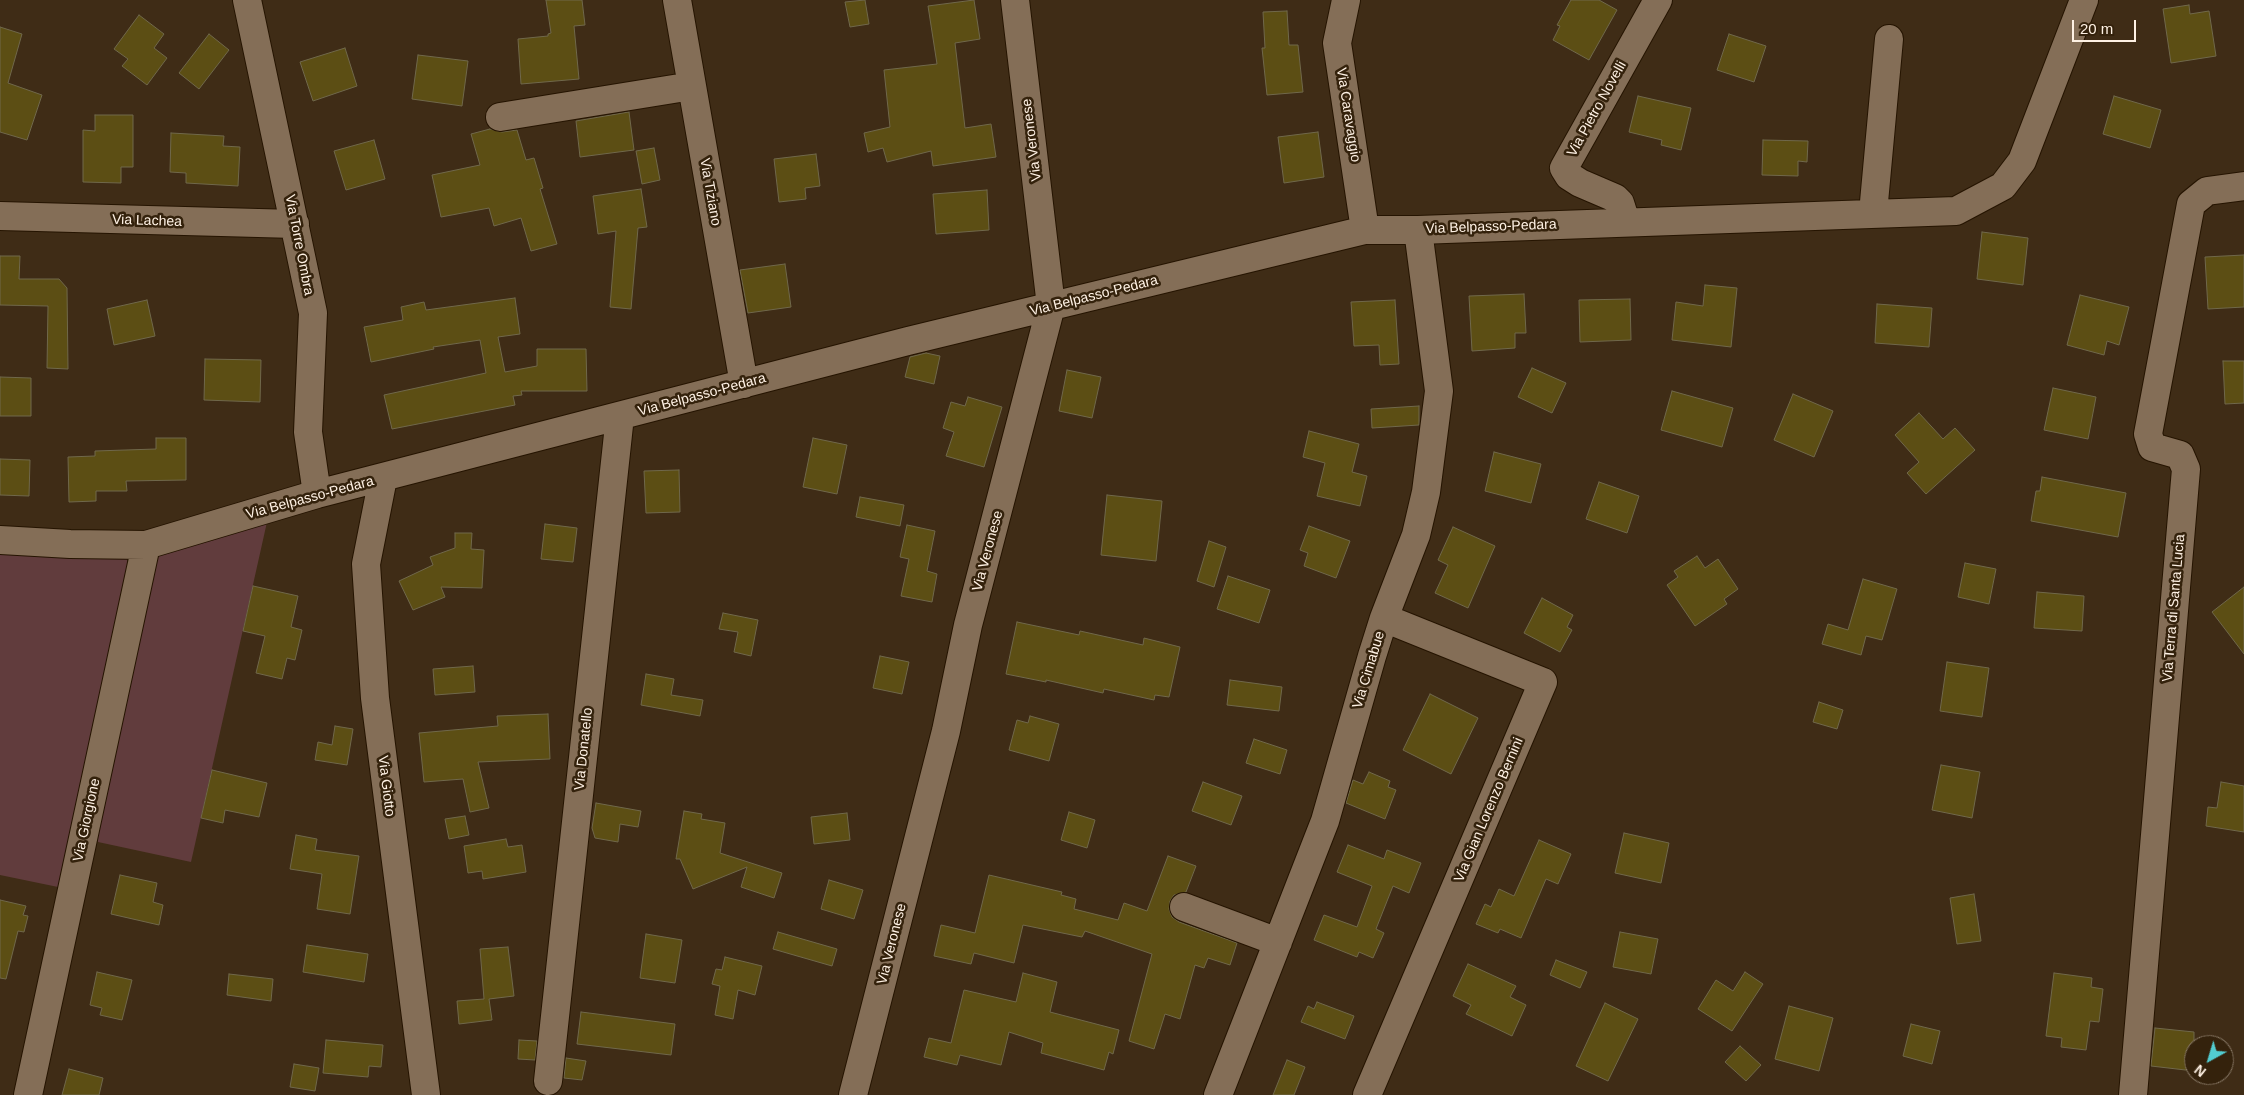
<!DOCTYPE html>
<style>
body{margin:0}
#map{position:relative;width:2244px;height:1095px;overflow:hidden;background:#3f2c16;font-family:Helvetica,sans-serif}
canvas{display:block}
.north{position:absolute;left:2184px;top:1035px;width:50px;height:50px;box-sizing:border-box;background:#34220c;border:1px solid #857562;border-radius:50%;rotate:219deg;font-size:14px;font-weight:700;line-height:20px;text-align:center;color:#fef1e4}
.north::after{content:'';display:block;margin:auto;width:18px;height:22px;background:#52ccd0;clip-path:polygon(50% 0,100% 100%,50% 72%,0 100%)}
.scale{position:absolute;left:2072px;top:20px;width:64px;height:22px;box-sizing:border-box;border:2px solid #fef1e4;border-top:0;padding-left:6px;font-size:15px;line-height:18px;white-space:nowrap;color:#fef1e4;-webkit-text-stroke:4px #34220c;paint-order:stroke}
</style>
<div id="map">
<canvas width="2244" height="1095"></canvas>
<div class="north">N</div>
<div class="scale">20 m</div>
</div>
<script>
const c = document.querySelector('canvas').getContext('2d');
c.lineJoin = 'round';
function fillPath(path, color) { c.fillStyle = color; c.fill(path, 'evenodd'); }
const toPath = rows => new Path2D(rows.map(r => 'M' + r).join(''));
function strokePath(path, color, width, dash) { c.strokeStyle = color; c.lineWidth = width; c.lineCap = dash ? 'butt' : 'round'; c.setLineDash(dash || []); c.stroke(path); }
function drawText(font, color, halo, rows, align = 'center') {
  c.font = font + ' Helvetica,sans-serif'; c.lineWidth = 5; c.setLineDash([]); c.textBaseline = 'middle'; c.strokeStyle = halo; c.fillStyle = color; for (const [text, x, y, turn = 0] of rows) {
    c.save(); c.translate(x, y); c.rotate((+turn || 0) * Math.PI / 180); c.textAlign = isNaN(turn) ? turn : align; if (halo) c.strokeText(text, 0, 0); c.fillText(text, 0, 0); c.restore();
  }
}
const green = toPath([
 [267,522,191,862,98,842,98,826,154,561,164,549],
 [0,548,126,556,130,572,64,884,58,887,0,875]
]);
const building = toPath([
 [546,0,582,0,585,25,574,26,579,79,521,84,518,39,548,36,548,34,551,33,546,0],
 [865,0,869,24,850,27,845,2,865,0],
 [974,0,980,39,955,43,965,128,991,124,996,157,933,166,931,151,887,162,883,148,868,152,864,133,890,127,884,70,937,64,928,6,974,0],
 [1571,0,1599,0,1617,10,1589,60,1553,40,1560,26,1557,25,1571,0],
 [2189,5,2190,14,2209,11,2216,56,2171,63,2163,9,2189,5],
 [1287,11,1289,45,1298,45,1303,92,1267,95,1262,48,1265,48,1263,12,1287,11],
 [139,15,164,34,154,48,167,58,147,85,122,66,128,59,114,49,139,15],
 [0,27,22,34,8,83,42,95,27,140,0,132,0,27],
 [209,34,229,50,199,89,179,73,209,34],
 [1729,34,1766,46,1754,82,1717,70,1729,34],
 [345,48,357,86,313,101,300,62,345,48],
 [418,55,468,61,462,106,412,99,418,55],
 [1638,96,1691,108,1681,150,1661,145,1662,140,1629,132,1638,96],
 [2114,96,2161,110,2150,148,2103,134,2114,96],
 [629,112,634,150,580,157,576,121,629,112],
 [95,115,133,115,133,167,121,167,121,183,83,182,83,130,95,131,95,115],
 [490,129,502,132,517,130,526,160,534,158,543,188,540,189,557,244,531,251,521,218,494,226,489,208,441,217,432,175,480,165,471,134,490,129],
 [1318,132,1324,177,1284,183,1278,137,1318,132],
 [171,133,224,136,223,146,240,147,238,186,186,183,186,173,170,172,171,133],
 [374,140,385,179,346,190,334,151,374,140],
 [1763,140,1808,141,1807,162,1798,161,1798,176,1762,175,1763,140],
 [654,148,660,180,642,184,636,151,654,148],
 [816,154,820,186,805,188,806,199,779,202,774,159,816,154],
 [641,189,647,227,638,228,631,309,610,307,616,231,598,234,593,196,641,189],
 [987,190,989,230,936,234,933,194,987,190],
 [1982,232,2028,238,2023,285,1977,279,1982,232],
 [2244,255,2244,307,2208,309,2205,257,2244,255],
 [0,256,20,256,19,279,59,279,67,288,68,369,47,368,48,306,0,305,0,256],
 [785,264,791,307,748,313,740,270,785,264],
 [1705,285,1737,288,1731,347,1672,340,1676,302,1703,306,1705,285],
 [1524,294,1526,333,1515,333,1515,348,1472,351,1469,296,1524,294],
 [2080,295,2129,307,2119,345,2107,341,2104,355,2067,345,2080,295],
 [515,298,520,334,498,337,505,372,537,366,537,349,586,349,587,391,521,391,522,395,513,396,515,405,392,429,384,395,486,373,480,340,433,347,434,349,371,362,364,327,403,320,401,307,424,302,426,310,515,298],
 [1630,299,1631,340,1580,342,1579,300,1630,299],
 [147,300,155,336,114,345,107,309,147,300],
 [1395,300,1399,364,1380,365,1379,345,1354,346,1351,302,1395,300],
 [1877,304,1932,308,1929,347,1875,343,1877,304],
 [926,353,940,356,934,384,905,377,910,357,926,353],
 [205,359,261,360,260,402,204,400,205,359],
 [2223,361,2244,361,2244,403,2225,404,2223,361],
 [1532,368,1566,383,1552,413,1518,397,1532,368],
 [1067,370,1101,377,1092,418,1059,411,1067,370],
 [0,377,31,378,31,416,0,416,0,377],
 [2053,388,2096,397,2088,439,2044,430,2053,388],
 [1672,391,1733,408,1722,447,1661,430,1672,391],
 [1793,394,1833,411,1814,457,1774,440,1793,394],
 [968,397,1002,407,984,467,946,456,954,432,943,428,951,402,965,406,968,397],
 [1419,406,1419,425,1372,428,1371,409,1419,406],
 [1919,413,1943,439,1955,428,1975,450,1926,494,1907,473,1919,462,1895,435,1919,413],
 [1309,431,1359,444,1352,472,1367,476,1360,506,1317,496,1325,463,1303,457,1309,431],
 [156,438,186,438,186,480,126,481,127,491,96,491,96,501,69,502,68,457,95,456,95,451,156,449,156,438],
 [813,438,847,445,837,494,803,487,813,438],
 [1494,452,1541,464,1531,503,1485,491,1494,452],
 [0,459,30,460,29,496,0,495,0,459],
 [679,470,680,512,646,513,644,471,679,470],
 [2042,477,2126,493,2118,537,2031,521,2036,491,2040,491,2042,477],
 [1599,482,1639,496,1627,533,1586,519,1599,482],
 [1107,495,1162,501,1156,561,1101,555,1107,495],
 [860,497,904,505,900,526,856,517,860,497],
 [545,524,577,528,573,562,541,559,545,524],
 [907,525,935,531,927,571,937,574,932,602,901,596,909,559,900,557,907,525],
 [1309,526,1350,541,1336,578,1304,566,1308,553,1300,550,1309,526],
 [1453,527,1495,546,1468,608,1435,593,1448,565,1438,560,1453,527],
 [455,533,472,533,471,549,484,550,482,588,441,587,445,597,413,610,399,581,433,565,430,557,455,548,455,533],
 [1209,541,1226,547,1214,587,1197,581,1209,541],
 [1697,556,1705,568,1718,559,1738,589,1724,599,1727,604,1695,626,1667,585,1678,577,1674,571,1697,556],
 [1965,563,1996,569,1989,604,1958,597,1965,563],
 [1228,576,1270,590,1259,623,1217,609,1228,576],
 [1863,579,1897,589,1882,640,1866,636,1861,655,1822,644,1828,624,1848,630,1863,579],
 [253,586,298,596,291,627,302,630,295,660,287,658,282,679,256,673,265,636,243,631,253,586],
 [2244,587,2244,654,2212,612,2244,587],
 [2037,592,2084,596,2082,631,2034,628,2037,592],
 [1542,598,1573,615,1567,627,1572,630,1560,652,1524,633,1542,598],
 [723,613,758,620,751,656,734,652,738,632,719,629,723,613],
 [1017,622,1079,635,1080,631,1143,645,1144,638,1180,647,1169,697,1155,695,1154,700,1104,689,1103,693,1046,680,1046,682,1006,674,1017,622],
 [880,656,909,662,902,694,873,688,880,656],
 [1947,662,1989,668,1982,717,1940,711,1947,662],
 [473,666,475,692,435,695,433,669,473,666],
 [646,674,674,679,671,695,703,700,700,716,641,705,646,674],
 [1230,680,1282,687,1279,711,1227,705,1230,680],
 [1430,694,1478,718,1451,774,1403,750,1430,694],
 [1819,702,1843,710,1837,729,1813,722,1819,702],
 [548,714,550,759,478,762,489,808,470,812,463,779,424,782,419,733,498,726,497,716,548,714],
 [1030,716,1059,724,1049,761,1009,750,1017,720,1028,723,1030,716],
 [335,726,353,729,347,765,315,760,318,742,332,745,335,726],
 [1254,739,1287,750,1280,774,1246,763,1254,739],
 [1941,765,1980,772,1972,818,1932,810,1941,765],
 [212,770,267,783,259,817,225,810,223,823,201,818,212,770],
 [1369,772,1390,781,1388,787,1396,790,1385,819,1346,803,1353,780,1363,784,1369,772],
 [1203,782,1242,796,1231,825,1192,811,1203,782],
 [2221,782,2244,786,2244,832,2206,826,2208,807,2217,808,2221,782],
 [596,803,641,811,638,827,620,824,618,842,595,838,592,828,596,803],
 [684,811,702,814,701,819,725,823,720,853,782,873,774,898,741,887,747,867,693,889,680,859,676,859,684,811],
 [1069,812,1095,820,1087,848,1061,840,1069,812],
 [847,813,850,840,814,844,811,817,847,813],
 [465,816,469,835,449,839,445,819,465,816],
 [1624,833,1669,843,1661,883,1615,873,1624,833],
 [296,835,317,839,315,850,359,856,350,914,317,909,322,874,290,869,296,835],
 [506,839,508,847,522,845,526,872,483,879,482,871,468,873,464,846,506,839],
 [1539,840,1571,854,1558,884,1546,879,1521,938,1500,929,1498,933,1476,924,1485,904,1491,907,1499,889,1514,896,1539,840],
 [1348,845,1384,859,1387,850,1421,863,1409,893,1393,886,1376,929,1384,933,1373,958,1359,952,1357,957,1314,940,1324,915,1357,927,1372,886,1337,872,1348,845],
 [1168,856,1196,866,1186,892,1174,895,1170,901,1169,909,1172,917,1179,922,1237,943,1230,965,1208,958,1204,968,1195,965,1180,1019,1165,1014,1154,1049,1129,1041,1152,954,1085,931,1082,937,1023,925,1014,963,974,953,971,964,934,956,941,925,975,933,989,875,1062,892,1061,895,1076,899,1074,909,1118,920,1124,903,1147,911,1168,856],
 [120,875,157,883,153,902,163,905,159,925,111,914,120,875],
 [829,880,863,890,854,919,821,909,829,880],
 [1974,894,1981,941,1957,944,1950,898,1974,894],
 [0,900,26,906,23,915,28,916,24,932,18,931,6,979,0,978,0,900],
 [778,932,837,949,832,966,773,949,778,932],
 [1620,932,1658,939,1651,974,1613,967,1620,932],
 [646,934,682,940,675,983,640,978,646,934],
 [307,945,368,954,364,982,303,972,307,945],
 [508,947,514,996,489,999,492,1020,459,1024,457,1001,484,999,480,949,508,947],
 [725,957,762,966,755,995,738,990,733,1019,715,1015,720,986,712,984,716,969,722,970,725,957],
 [1556,960,1587,972,1580,988,1550,975,1556,960],
 [1468,964,1516,986,1510,997,1526,1005,1512,1036,1466,1014,1471,1005,1453,996,1468,964],
 [97,972,132,980,122,1020,100,1015,102,1008,90,1005,97,972],
 [1745,972,1763,984,1732,1031,1698,1009,1716,980,1733,991,1745,972],
 [1023,973,1057,982,1050,1012,1119,1030,1113,1054,1109,1052,1104,1070,1041,1053,1043,1043,1009,1032,1001,1065,960,1055,957,1065,924,1057,929,1038,951,1043,964,990,1016,1002,1023,973],
 [2054,973,2092,978,2091,987,2103,989,2099,1022,2090,1021,2086,1050,2061,1047,2062,1038,2046,1036,2054,973],
 [229,974,273,979,271,1001,227,995,229,974],
 [1317,1002,1354,1016,1345,1039,1301,1022,1308,1006,1314,1009,1317,1002],
 [1605,1003,1638,1019,1608,1081,1576,1066,1605,1003],
 [1789,1006,1833,1018,1819,1071,1775,1059,1789,1006],
 [581,1012,675,1024,671,1055,577,1044,581,1012],
 [1911,1024,1940,1031,1932,1064,1903,1056,1911,1024],
 [2155,1028,2194,1032,2194,1071,2151,1066,2155,1028],
 [326,1040,383,1045,381,1067,369,1066,368,1077,323,1073,326,1040],
 [519,1040,537,1041,535,1060,518,1059,519,1040],
 [1740,1046,1761,1065,1746,1081,1725,1062,1740,1046],
 [566,1058,586,1061,582,1080,564,1078,566,1058],
 [1287,1060,1305,1067,1294,1095,1273,1095,1287,1060],
 [294,1064,319,1068,315,1091,290,1087,294,1064],
 [69,1069,103,1078,99,1095,62,1095,69,1069]
]);
const minor = toPath([
 [247,0,313,313,308,432,317,494],
 [677,0,744,384],
 [1346,0,1337,43,1365,230],
 [500,117,692,86],
 [1873,213,1889,39],
 [0,216,295,224],
 [1626,222,1620,203,1615,198,1580,183,1569,176,1564,168,1658,0],
 [383,478,366,564,375,698,426,1095],
 [0,540,70,544,146,545,317,494,908,341,1365,230,1418,230,1956,211,2003,186,2022,161,2084,0],
 [1184,907,1278,942],
 [548,1081,620,416],
 [28,1095,146,545],
 [853,1095,946,731,968,625,1051,306,1015,0],
 [1218,1095,1325,821,1372,656,1384,618,1416,535,1426,492,1439,391,1418,230],
 [1367,1095,1543,682,1384,618],
 [2133,1095,2186,469,2180,455,2152,447,2148,434,2191,204,2207,191,2244,186]
]);
const streetNames = [
 ["Via Pietro Novelli",1597,109,-61],
 ["Via Caravaggio",1348,115,81],
 ["Via Veronese",1032,140,-97],
 ["Via Tiziano",710,192,80],
 ["Via Lachea",147,221,2],
 ["Via Belpasso-Pedara",1491,227,-2],
 ["Via Torre Ombra",299,245,79],
 ["Via Belpasso-Pedara",1094,296,-14],
 ["Via Belpasso-Pedara",702,395,-15],
 ["Via Belpasso-Pedara",310,498,-15],
 ["Via Veronese",988,551,-75],
 ["Via Terra di Santa Lucia",2174,608,-85],
 ["Via Cimabue",1369,670,-73],
 ["Via Donatello",584,749,-84],
 ["Via Giotto",386,786,83],
 ["Via Gian Lorenzo Bernini",1489,810,-67],
 ["Via Giorgione",87,820,-78],
 ["Via Veronese",892,944,-76]
];
fillPath(green, '#613c3d');
fillPath(building, '#5c4e14');
strokePath(building, '#70684b', 1);
strokePath(minor, '#251401', 30);
strokePath(minor, '#846e57', 28);
drawText('14px', '#fef1e4', '#34220c', streetNames);
</script>
